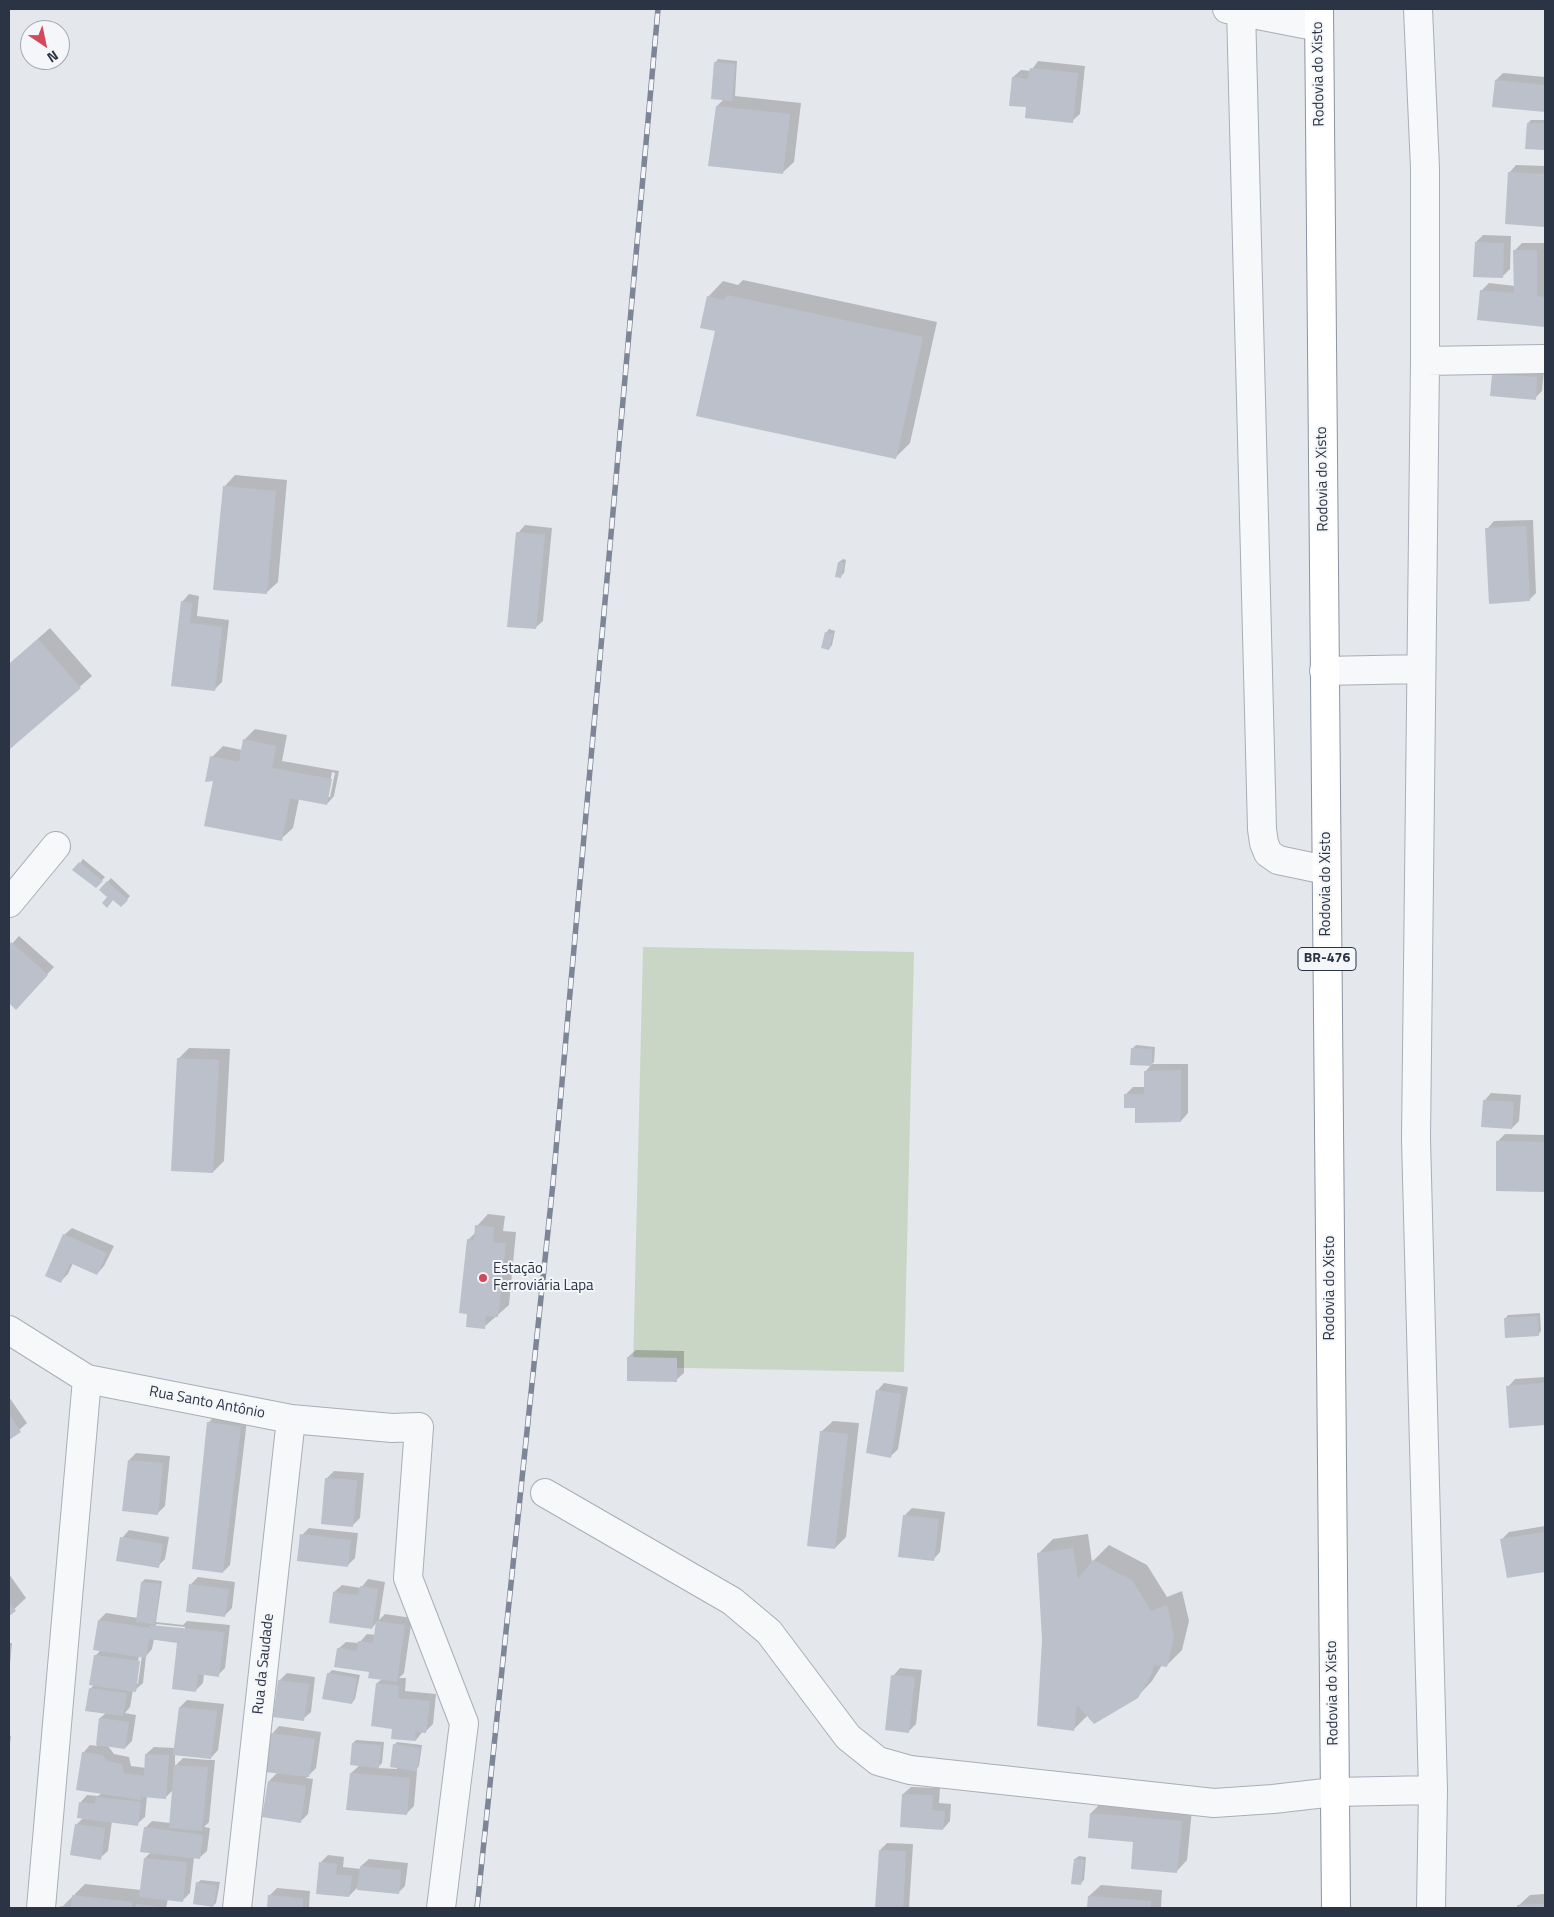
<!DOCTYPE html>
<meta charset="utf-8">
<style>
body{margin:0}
#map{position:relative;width:1554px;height:1917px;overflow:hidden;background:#e4e7ec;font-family:"Titillium Web",sans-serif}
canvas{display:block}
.frame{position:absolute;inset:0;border:10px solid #2b3445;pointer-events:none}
.north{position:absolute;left:20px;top:20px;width:50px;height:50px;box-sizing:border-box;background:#f4f6f9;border:1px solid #a4a8b1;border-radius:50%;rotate:146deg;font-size:14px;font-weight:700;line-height:20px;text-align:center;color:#2b3445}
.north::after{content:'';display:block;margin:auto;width:18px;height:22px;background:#d1495b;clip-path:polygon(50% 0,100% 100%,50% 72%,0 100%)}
</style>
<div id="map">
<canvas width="1554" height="1917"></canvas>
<div class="frame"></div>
<div class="north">N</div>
</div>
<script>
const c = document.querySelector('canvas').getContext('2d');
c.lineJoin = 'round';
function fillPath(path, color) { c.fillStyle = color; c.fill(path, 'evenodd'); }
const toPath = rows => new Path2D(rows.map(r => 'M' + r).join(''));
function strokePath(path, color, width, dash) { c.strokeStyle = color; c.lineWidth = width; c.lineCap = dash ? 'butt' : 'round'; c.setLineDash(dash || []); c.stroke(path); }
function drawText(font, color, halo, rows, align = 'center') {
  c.font = font + ' "Titillium Web",sans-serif'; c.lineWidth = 4; c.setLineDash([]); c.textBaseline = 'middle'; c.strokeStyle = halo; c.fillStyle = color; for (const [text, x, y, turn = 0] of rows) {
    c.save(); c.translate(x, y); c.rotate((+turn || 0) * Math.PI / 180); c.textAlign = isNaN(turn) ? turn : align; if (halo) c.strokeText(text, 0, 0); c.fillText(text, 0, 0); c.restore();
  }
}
const green = toPath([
 [643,947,914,952,904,1372,633,1367]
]);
const shadow = toPath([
 [718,59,737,61,735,96,801,103,794,162,782,173,717,106,724,99,715,63],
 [1038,61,1085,66,1080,114,1072,121,1028,106,1013,77,1021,70,1031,71],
 [1503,73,1545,77,1545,111,1493,106,1496,80],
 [1531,120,1545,120,1545,149,1526,148,1528,123],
 [1516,165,1545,166,1545,225,1506,223,1509,173],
 [1483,235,1511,236,1510,269,1502,277,1476,242],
 [1522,243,1544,243,1545,326,1478,319,1481,291,1489,283,1515,286,1515,250],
 [743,280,937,322,910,443,895,458,717,330,708,297,723,281,738,285],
 [1501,367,1544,370,1542,391,1535,398,1493,374],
 [235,475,287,480,278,582,266,593,224,487],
 [1533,520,1536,593,1529,600,1487,529,1494,521],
 [525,525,552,528,543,621,535,628,518,533],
 [843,559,846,560,844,573,840,577,839,562],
 [189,594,199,596,197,616,229,620,222,682,214,690,182,602],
 [50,628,92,676,10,748,9,664],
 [829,629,835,631,832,645,829,649,826,633],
 [255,729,287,735,282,761,339,771,334,796,327,804,299,799,293,828,281,839,212,757,223,746,242,750,244,740],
 [332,772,335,773,330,797,327,797],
 [83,859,105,877,96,887,80,863],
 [111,878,130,896,121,906,100,890],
 [19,936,54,967,16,1008,9,1002,9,947],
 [1136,1045,1155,1047,1154,1062,1152,1064,1188,1064,1188,1113,1181,1121,1136,1106,1126,1094,1133,1087,1145,1087,1145,1072,1151,1065,1132,1049],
 [189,1048,230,1049,224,1161,213,1172,178,1059],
 [1491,1093,1521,1095,1519,1121,1512,1128,1484,1101],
 [1505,1134,1545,1135,1545,1191,1497,1190,1497,1142],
 [488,1214,505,1216,503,1231,516,1232,509,1305,484,1327,468,1240,476,1232,477,1226],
 [72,1228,114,1246,104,1266,97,1274,73,1263,68,1274,60,1282,64,1235],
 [1540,1313,1541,1331,1538,1335,1505,1319,1508,1315],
 [636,1350,684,1351,684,1373,676,1380,628,1357],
 [1545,1377,1545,1423,1511,1426,1508,1387,1515,1379],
 [884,1383,908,1387,898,1449,891,1456,877,1391],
 [9,1397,27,1423,9,1439],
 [215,1416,247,1420,230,1565,223,1572,208,1423],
 [833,1421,859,1423,846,1537,835,1548,821,1432],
 [136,1453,170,1456,165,1506,157,1514,129,1460],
 [334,1471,364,1473,360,1518,352,1526,327,1478],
 [912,1508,945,1512,940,1552,933,1560,904,1516],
 [1545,1526,1545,1571,1508,1577,1502,1539,1509,1532],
 [309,1528,358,1533,355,1558,348,1565,302,1535],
 [129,1530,169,1537,165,1559,158,1566,122,1538],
 [1088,1534,1092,1562,1109,1545,1147,1565,1167,1597,1182,1591,1189,1621,1182,1650,1167,1665,1162,1665,1152,1681,1137,1697,1088,1715,1074,1729,1043,1640,1038,1554,1053,1539],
 [9,1574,26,1598,9,1614],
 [198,1577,235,1582,232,1608,225,1615,191,1584],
 [145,1579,162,1581,156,1622,183,1625,187,1621,230,1625,225,1668,218,1675,204,1674,203,1683,196,1690,178,1642,154,1639,152,1649,146,1656,143,1683,135,1690,133,1690,130,1707,125,1713,136,1715,132,1741,125,1748,108,1746,114,1754,129,1757,131,1766,146,1768,146,1754,154,1747,175,1748,180,1707,187,1700,224,1704,218,1750,209,1760,215,1760,209,1822,204,1827,210,1828,207,1851,199,1858,194,1857,190,1893,182,1901,168,1899,166,1908,61,1908,85,1884,141,1890,145,1858,151,1852,145,1828,152,1821,171,1823,173,1790,166,1797,147,1796,145,1817,137,1824,112,1821,108,1851,100,1858,76,1825,83,1818,80,1803,87,1795,98,1796,102,1793,83,1753,90,1745,97,1746,100,1718,106,1713,90,1689,94,1685,95,1656,101,1650,99,1620,106,1613,138,1618,142,1582],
 [156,1624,185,1627,185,1630,156,1627],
 [139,1655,142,1655,138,1684,135,1684],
 [175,1754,209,1758,209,1760,183,1758,175,1766],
 [368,1579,385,1582,379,1620,385,1614,412,1618,404,1673,399,1678,406,1678,405,1691,436,1694,433,1724,426,1731,423,1731,416,1740,394,1727,377,1683,382,1679,338,1649,346,1642,359,1643,367,1634,376,1635,377,1622,372,1628,334,1592,342,1585,361,1588],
 [9,1643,12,1643,9,1676],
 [900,1668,922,1670,916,1724,908,1732,893,1676],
 [332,1670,360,1675,355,1699,352,1703,328,1674],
 [287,1673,315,1677,311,1712,303,1719,279,1681],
 [279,1726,321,1732,316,1768,306,1778,313,1779,308,1814,301,1821,269,1781,278,1772,272,1734],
 [9,1735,11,1736,9,1752],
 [356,1740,384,1742,382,1763,377,1768,397,1769,394,1745,397,1742,422,1745,419,1766,415,1771,417,1771,414,1806,406,1814,351,1773,360,1765,353,1743],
 [911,1787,940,1788,939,1803,951,1804,950,1821,943,1829,903,1794],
 [1102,1802,1192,1810,1187,1860,1176,1872,1135,1841,1091,1813],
 [887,1843,913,1844,909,1908,876,1908,880,1850],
 [328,1855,344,1857,343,1867,361,1869,361,1866,369,1859,408,1863,405,1886,398,1893,359,1886,349,1896,321,1862],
 [1079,1856,1086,1857,1084,1880,1081,1883,1073,1883,1075,1859],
 [201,1880,220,1882,216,1903,213,1906,197,1883],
 [1101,1885,1162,1890,1161,1908,1088,1908,1089,1896],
 [277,1888,310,1891,309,1908,268,1908,269,1896],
 [1545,1894,1545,1908,1519,1908,1518,1906,1530,1895]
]);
const building = toPath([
 [714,62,735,64,732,101,711,99],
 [1030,68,1078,73,1073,123,1025,118,1026,107,1009,106,1012,77,1028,79],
 [1495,80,1545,85,1545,112,1492,107],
 [716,106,790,114,783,174,708,166],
 [1527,123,1545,123,1545,150,1525,149],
 [1508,172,1545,174,1545,227,1505,224],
 [1475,242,1504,243,1503,278,1473,277],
 [1513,250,1537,250,1537,296,1545,297,1545,327,1477,320,1480,290,1514,293],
 [727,295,923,337,896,459,696,416,715,331,700,328,707,296,723,300],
 [1492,374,1537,377,1536,400,1490,396],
 [223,486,276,491,267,594,213,590],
 [1526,526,1530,601,1489,604,1485,528],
 [516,532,545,535,536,629,507,627],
 [838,562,844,563,841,578,835,577],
 [181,601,192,603,190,623,222,627,215,691,171,686],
 [825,632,833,634,829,650,821,648],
 [38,639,81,688,10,749,9,664],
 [243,739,276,746,272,768,332,779,327,805,290,798,282,841,204,826,213,781,205,782,210,756,239,762],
 [79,862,103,881,96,888,72,870],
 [107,881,128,900,121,907,113,900,107,908,102,903,107,897,99,890],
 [11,942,48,975,16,1010,9,1003,9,945],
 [1131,1048,1152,1049,1152,1066,1130,1065],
 [177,1058,219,1060,213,1173,171,1171],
 [1181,1070,1181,1122,1135,1123,1135,1108,1124,1108,1124,1094,1144,1094,1144,1071],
 [1483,1100,1514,1102,1512,1129,1481,1127],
 [1496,1141,1545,1142,1545,1192,1496,1191],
 [475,1225,494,1227,493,1242,506,1243,498,1317,486,1316,485,1329,466,1327,467,1314,459,1313,467,1239,474,1240],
 [63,1234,107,1253,97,1275,70,1263,61,1283,45,1276],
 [1537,1316,1539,1336,1505,1338,1504,1318],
 [627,1357,677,1358,677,1382,627,1381],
 [1545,1383,1545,1425,1509,1428,1506,1386],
 [876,1390,901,1394,891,1458,866,1453],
 [9,1414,21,1432,9,1440],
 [207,1422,241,1427,223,1573,192,1569],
 [820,1431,848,1434,835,1549,807,1546],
 [128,1460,163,1463,158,1515,122,1511],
 [325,1478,357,1480,353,1527,321,1524],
 [903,1515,939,1519,934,1561,898,1557],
 [1545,1532,1545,1572,1507,1578,1500,1539],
 [300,1534,351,1540,348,1567,297,1561],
 [120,1537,163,1544,159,1568,116,1561],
 [1073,1548,1078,1579,1093,1560,1132,1580,1151,1611,1167,1605,1174,1637,1167,1667,1154,1665,1151,1675,1138,1698,1094,1724,1077,1705,1074,1731,1037,1726,1042,1640,1037,1553],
 [141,1582,160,1584,155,1624,136,1622],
 [189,1584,229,1589,225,1617,186,1612],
 [360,1586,378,1589,372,1629,329,1623,333,1592,358,1595],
 [9,1601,16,1611,9,1616],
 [98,1620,150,1628,150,1625,224,1632,219,1677,198,1674,196,1692,172,1689,177,1643,149,1639,146,1658,93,1650],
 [376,1621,405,1625,397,1682,368,1678,369,1672,334,1667,337,1648,357,1651,358,1641,373,1643],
 [94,1655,140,1661,136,1692,89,1685],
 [327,1673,357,1678,352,1704,322,1699],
 [891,1675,915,1677,909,1733,885,1730],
 [278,1680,309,1684,304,1721,273,1717],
 [376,1683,399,1686,398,1698,430,1701,426,1733,415,1732,416,1741,391,1739,392,1729,371,1726],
 [89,1688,127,1693,123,1716,85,1711],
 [179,1707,217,1711,211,1759,173,1755],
 [99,1718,129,1722,125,1749,96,1745],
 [271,1733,315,1739,309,1777,265,1772],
 [352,1743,381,1745,379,1768,350,1765],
 [393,1744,420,1748,417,1771,390,1767],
 [82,1752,103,1755,107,1761,122,1764,124,1773,144,1776,145,1754,169,1755,166,1799,142,1797,142,1787,141,1800,76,1790],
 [174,1765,208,1767,202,1831,169,1828],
 [350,1773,410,1778,407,1815,346,1810],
 [268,1781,306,1786,301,1823,262,1817],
 [902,1794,933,1795,932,1810,945,1811,943,1830,900,1827],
 [96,1797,141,1802,138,1826,77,1818,79,1802,95,1804],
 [1090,1813,1182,1821,1177,1873,1131,1869,1133,1842,1088,1838],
 [75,1824,105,1828,101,1860,70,1855],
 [144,1827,203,1835,200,1859,140,1852],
 [879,1850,906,1851,903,1908,875,1908],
 [144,1858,187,1862,183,1902,139,1897],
 [1074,1859,1084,1860,1081,1885,1071,1884],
 [319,1862,337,1864,336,1874,352,1876,349,1897,316,1894],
 [360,1866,401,1870,399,1894,357,1890],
 [196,1882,217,1886,213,1907,193,1904],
 [72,1895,132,1902,132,1908,60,1908,60,1906,71,1907],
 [268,1895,303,1898,303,1908,267,1908],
 [1088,1896,1151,1901,1151,1908,1087,1908],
 [136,1904,162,1907,162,1908,136,1908],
 [1545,1904,1545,1908,1517,1908,1517,1905]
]);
const minor = toPath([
 [1227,9,1319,27],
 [1241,9,1262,829,1264,843,1268,853,1278,860,1326,870],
 [1418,9,1425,168,1425,361,1416,1139,1433,1790,1431,1908],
 [1425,361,1545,359],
 [1324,671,1421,669],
 [9,903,56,846],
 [9,1330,87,1379,291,1419,392,1428,419,1427,408,1578,464,1723,441,1908],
 [545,1493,732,1601,769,1632,848,1737,878,1761,910,1770,1214,1803,1273,1799,1334,1792,1433,1790],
 [41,1908,87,1379],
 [237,1908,291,1419]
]);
const highway = toPath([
 [1319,9,1336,1908]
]);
const rail = toPath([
 [477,1908,553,1183,658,9]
]);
const markers = [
 [483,1278,5,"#d1495b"]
];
const shields = [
 [1327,959,58]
];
const shieldNames = [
 ["BR-476",1327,959]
];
const streetNames = [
 ["Rodovia do Xisto",1319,74,-91],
 ["Rodovia do Xisto",1323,479,-91],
 ["Rodovia do Xisto",1326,884,-90],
 ["Rodovia do Xisto",1330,1288,-90],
 ["Rua Santo Antônio",207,1403,11],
 ["Rua da Saudade",264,1664,-84],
 ["Rodovia do Xisto",1333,1693,-91]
];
const poiNames = [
 ["Estação",493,1269],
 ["Ferroviária Lapa",493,1286]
];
fillPath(green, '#c9d6c5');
fillPath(shadow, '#0003');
fillPath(building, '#bbc0ca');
strokePath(minor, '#a9aeb7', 30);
strokePath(highway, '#8b94a3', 30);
strokePath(minor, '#f7f8fa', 28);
strokePath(highway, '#fff', 28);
strokePath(rail, '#7d8696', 5.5);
strokePath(rail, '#f4f6f9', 4, [11]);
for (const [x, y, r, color] of markers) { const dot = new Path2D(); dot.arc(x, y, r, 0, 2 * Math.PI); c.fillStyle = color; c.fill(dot); strokePath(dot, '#f4f6f9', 2); }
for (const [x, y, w] of shields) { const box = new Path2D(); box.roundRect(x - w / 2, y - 11.5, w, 23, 4); c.fillStyle = '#f4f6f9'; c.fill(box); strokePath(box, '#2b3445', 1); }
drawText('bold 14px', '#2b3445', null, shieldNames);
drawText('15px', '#2b3445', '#f4f6f9', streetNames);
drawText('15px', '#2b3445', '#f4f6f9', poiNames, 'left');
</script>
